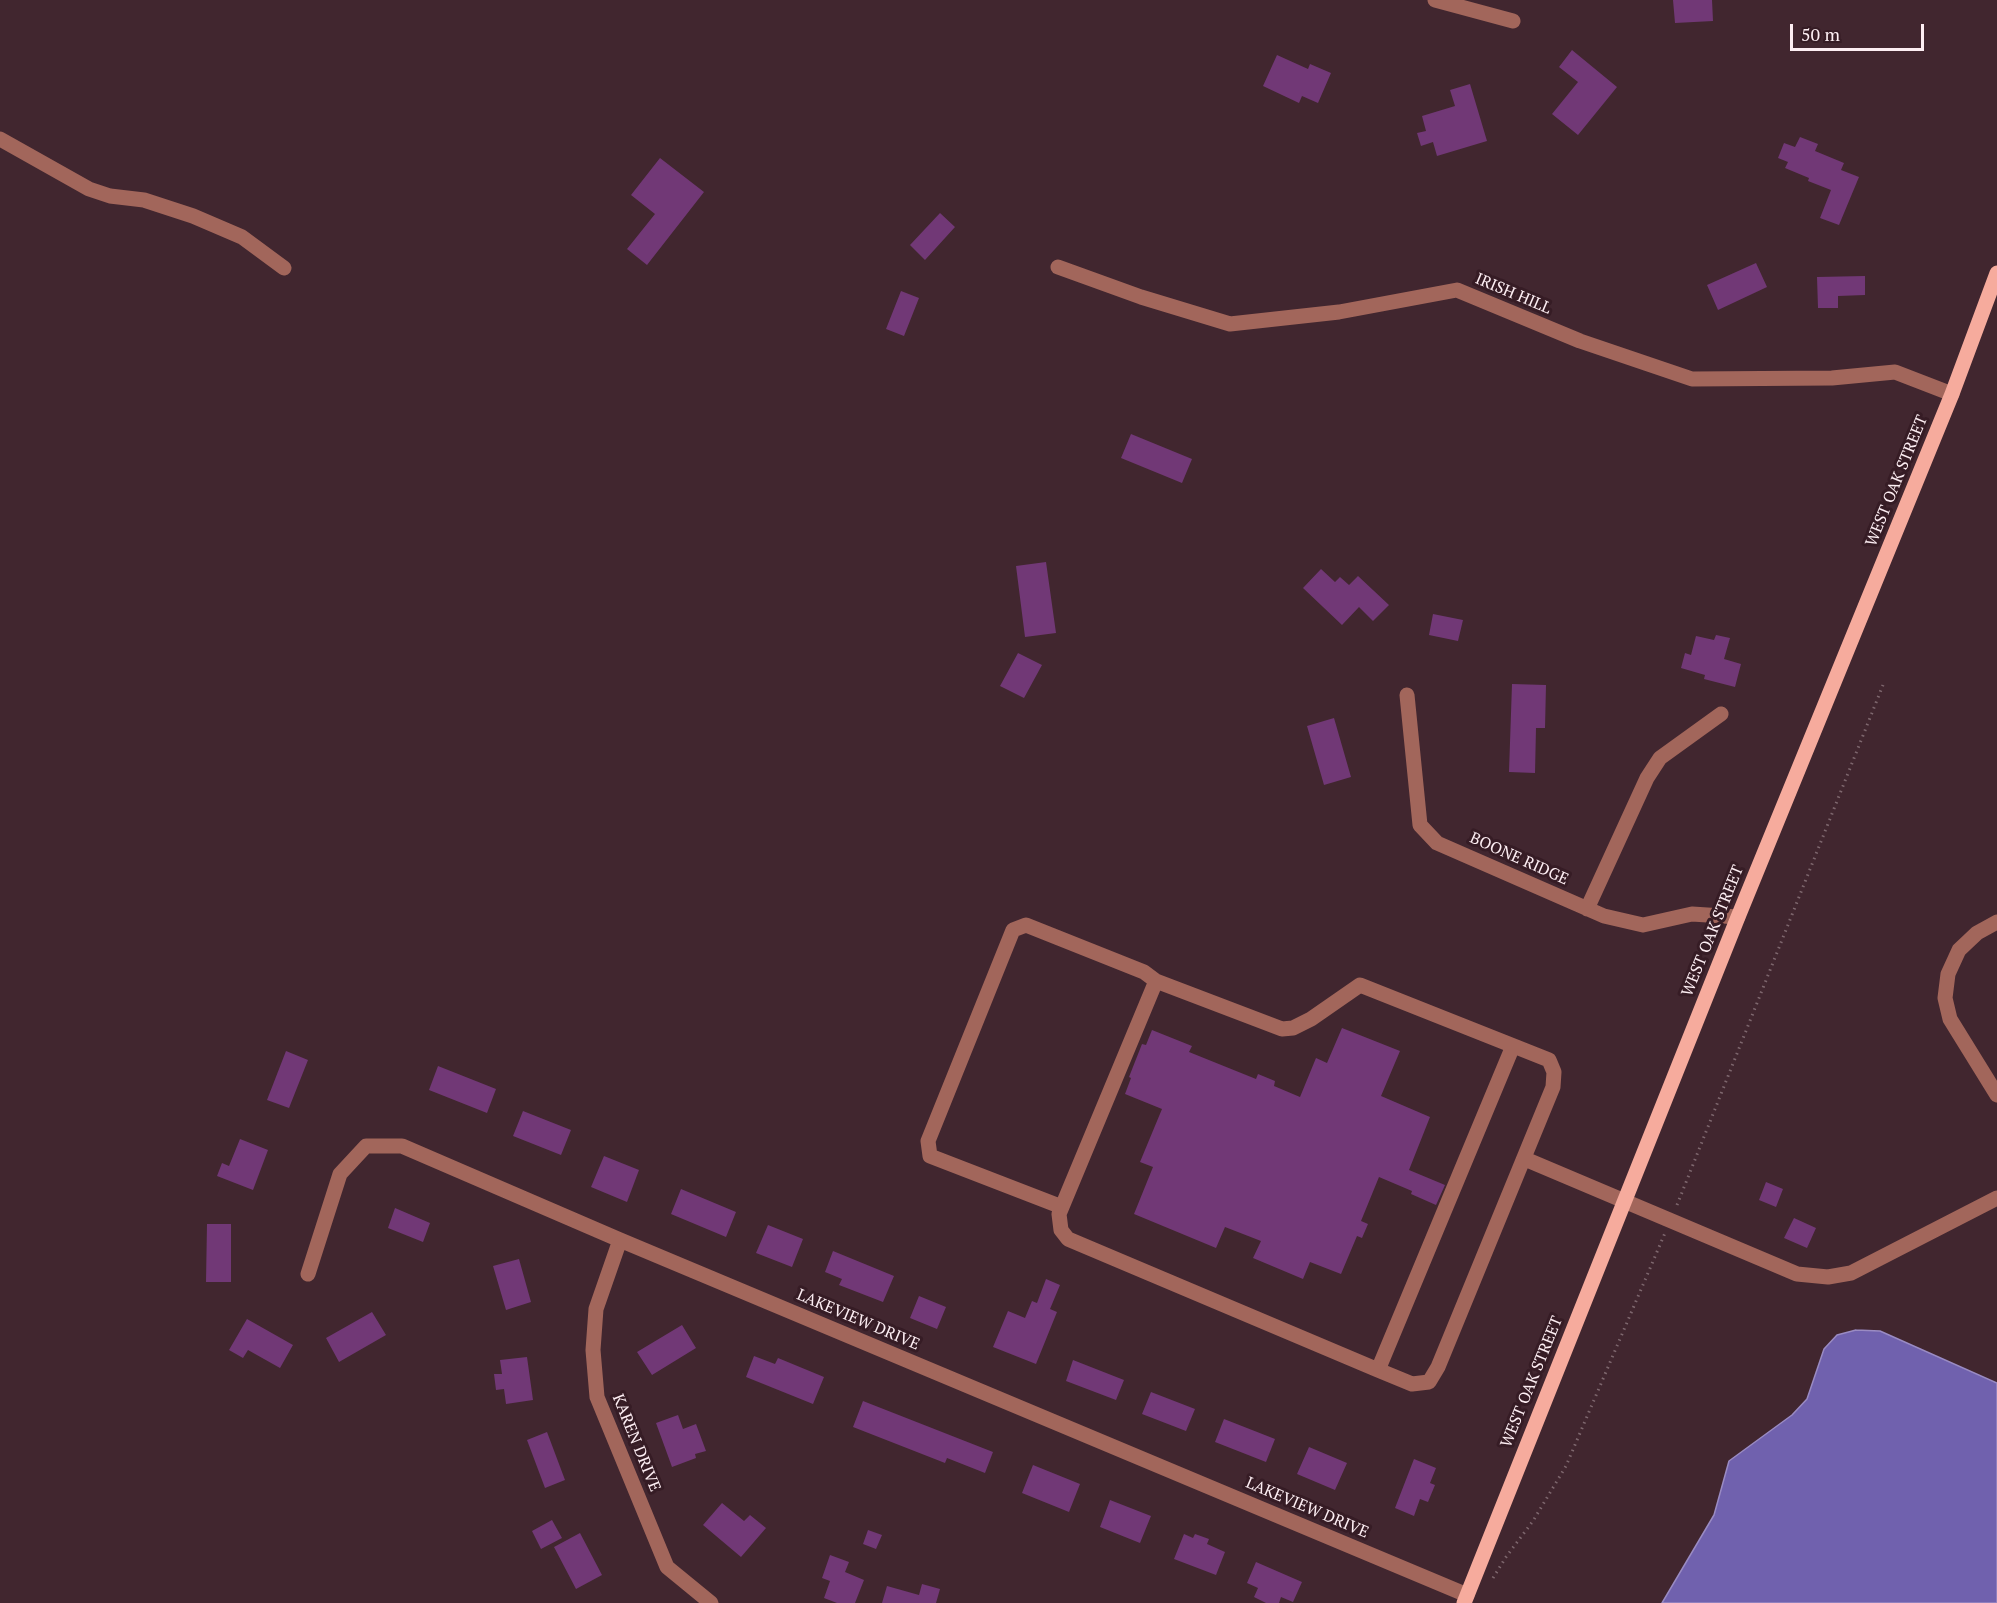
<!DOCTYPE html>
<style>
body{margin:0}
#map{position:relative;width:1997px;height:1603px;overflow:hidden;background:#41262f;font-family:"PT Serif",serif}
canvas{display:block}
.scale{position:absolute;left:1790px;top:24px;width:134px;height:27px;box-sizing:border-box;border:3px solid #fdeef3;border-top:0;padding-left:8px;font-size:18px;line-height:21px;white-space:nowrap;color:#fdeef3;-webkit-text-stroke:4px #361c25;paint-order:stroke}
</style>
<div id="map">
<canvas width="1997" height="1603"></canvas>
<div class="scale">50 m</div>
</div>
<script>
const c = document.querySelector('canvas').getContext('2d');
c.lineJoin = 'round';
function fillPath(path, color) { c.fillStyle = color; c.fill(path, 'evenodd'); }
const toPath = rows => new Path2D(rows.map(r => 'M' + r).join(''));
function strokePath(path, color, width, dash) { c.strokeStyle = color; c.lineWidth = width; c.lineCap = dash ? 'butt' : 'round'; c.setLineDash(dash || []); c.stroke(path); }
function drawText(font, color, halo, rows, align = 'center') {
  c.font = font + ' "PT Serif",serif'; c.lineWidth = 6; c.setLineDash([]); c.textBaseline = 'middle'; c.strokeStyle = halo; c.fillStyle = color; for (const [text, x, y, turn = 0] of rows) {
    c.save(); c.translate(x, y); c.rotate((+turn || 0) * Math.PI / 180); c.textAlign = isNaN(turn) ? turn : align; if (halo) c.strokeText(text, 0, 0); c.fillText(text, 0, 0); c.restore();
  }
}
const water = toPath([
 [1856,1330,1880,1331,1997,1383,1997,1603,1662,1603,1714,1515,1729,1461,1792,1415,1807,1399,1824,1349,1837,1335,1856,1330]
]);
const building = toPath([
 [1673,0,1712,0,1713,21,1675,23],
 [1572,50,1617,87,1578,135,1552,114,1578,82,1559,67],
 [1277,55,1308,69,1310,64,1331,73,1318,103,1302,96,1299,103,1263,86],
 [1470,84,1487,141,1437,156,1433,142,1421,146,1417,133,1426,131,1422,116,1455,106,1450,90],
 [1800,137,1818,144,1815,151,1844,163,1841,170,1859,177,1839,225,1820,218,1831,190,1808,181,1809,178,1785,168,1788,162,1778,158,1784,143,1795,147],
 [660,158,704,192,647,265,627,249,655,214,631,195],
 [940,213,955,227,925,260,910,245],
 [1756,263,1767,287,1718,310,1707,285],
 [1865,276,1865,295,1838,296,1838,308,1818,308,1817,277],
 [901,291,919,298,904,336,886,329],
 [1131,434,1192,459,1182,483,1121,458],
 [1046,562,1056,633,1025,637,1016,566],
 [1321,569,1335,582,1340,577,1349,585,1358,576,1389,605,1373,621,1359,607,1342,625,1303,588],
 [1433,614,1463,620,1458,641,1429,635],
 [1716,635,1730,638,1724,659,1741,664,1735,687,1704,679,1705,675,1681,668,1685,653,1691,655,1696,636,1714,640],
 [1018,653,1042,665,1024,698,1000,686],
 [1512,684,1546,685,1545,728,1536,728,1535,773,1509,772],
 [1334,718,1351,777,1324,785,1307,726],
 [1342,1028,1400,1051,1381,1096,1430,1117,1409,1170,1445,1185,1436,1205,1411,1194,1412,1191,1379,1177,1361,1221,1368,1224,1362,1238,1357,1236,1341,1274,1310,1262,1303,1279,1253,1258,1261,1241,1225,1227,1216,1248,1134,1214,1153,1167,1140,1162,1162,1109,1125,1094,1131,1078,1129,1077,1142,1044,1146,1045,1152,1030,1192,1046,1189,1052,1256,1079,1258,1074,1275,1081,1274,1086,1300,1097,1316,1058,1327,1063],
 [286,1051,308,1060,289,1108,267,1100],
 [438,1066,496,1089,487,1113,429,1090],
 [523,1111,571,1130,561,1155,513,1136],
 [240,1139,268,1150,253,1190,217,1176,222,1163,229,1166],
 [604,1156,639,1170,627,1202,591,1187],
 [1766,1182,1783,1189,1776,1207,1759,1200],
 [681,1189,736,1212,726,1237,671,1214],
 [395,1208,430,1223,423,1242,388,1228],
 [1794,1218,1816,1228,1807,1248,1784,1238],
 [207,1224,231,1224,231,1282,206,1282],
 [768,1225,803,1239,792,1267,756,1253],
 [833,1251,894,1276,883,1302,839,1285,842,1279,825,1272],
 [519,1259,531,1302,506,1310,493,1266],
 [1046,1279,1060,1285,1050,1309,1057,1312,1036,1364,993,1347,1008,1311,1025,1318,1032,1301,1037,1303],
 [919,1296,946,1307,937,1329,910,1318],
 [372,1312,386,1335,339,1362,326,1338],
 [247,1319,293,1345,280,1368,248,1350,243,1358,229,1350],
 [682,1325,696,1348,652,1375,637,1352],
 [754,1356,775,1364,778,1358,824,1377,813,1404,746,1377],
 [527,1357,533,1400,506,1404,504,1389,496,1390,494,1374,502,1374,500,1360],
 [1073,1360,1124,1380,1116,1400,1066,1381],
 [1151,1392,1195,1409,1186,1431,1142,1414],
 [863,1401,993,1452,985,1473,947,1458,945,1463,853,1427],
 [678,1415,683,1429,696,1424,706,1451,695,1454,696,1458,672,1467,656,1423],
 [1224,1419,1275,1439,1266,1462,1215,1442],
 [547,1432,565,1480,545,1488,527,1440],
 [1309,1447,1347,1463,1335,1490,1297,1474],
 [1414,1459,1436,1468,1430,1483,1435,1485,1428,1502,1420,1499,1414,1516,1395,1508],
 [1033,1465,1080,1484,1069,1512,1022,1493],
 [1110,1500,1151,1516,1140,1543,1100,1527],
 [722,1503,744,1521,750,1515,766,1528,741,1557,703,1525],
 [552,1520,562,1538,541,1549,532,1531],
 [868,1530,882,1535,876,1549,863,1544],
 [580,1533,602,1575,576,1589,554,1547],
 [1184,1534,1193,1538,1195,1534,1209,1539,1207,1544,1225,1552,1216,1575,1174,1559],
 [830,1555,849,1562,845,1572,864,1580,855,1603,837,1603,824,1598,830,1581,822,1578],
 [1256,1562,1302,1582,1293,1602,1281,1597,1279,1603,1266,1603,1254,1597,1258,1588,1247,1583],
 [922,1584,940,1589,936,1603,882,1603,887,1586,919,1595]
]);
const path = toPath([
 [1677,1205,1883,685],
 [1493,1578,1506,1557,1533,1521,1566,1466,1665,1233]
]);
const minor = toPath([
 [1435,0,1513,21],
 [0,139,89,189,110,196,144,200,193,216,242,237,284,268],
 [1058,267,1141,297,1230,324,1339,312,1457,290,1580,341,1692,379,1832,378,1895,372,1952,394],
 [1407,695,1420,825,1437,843,1604,916,1643,925,1692,914,1738,917],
 [1587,909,1647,778,1660,758,1721,714],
 [1997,922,1977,933,1959,950,1948,974,1945,998,1950,1019,1997,1095],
 [1156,981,1282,1029,1293,1028,1311,1019,1360,985,1549,1060,1554,1072,1553,1087,1438,1367,1429,1382,1412,1384,1378,1370,1068,1239,1061,1230,1059,1214,1156,981],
 [1525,1159,1797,1274,1828,1277,1851,1273,1997,1198],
 [1062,1207,930,1156,928,1141,1013,930,1026,925,1144,972,1156,981],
 [620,1240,596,1309,593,1350,597,1397,667,1567,711,1603],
 [308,1274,340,1174,366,1146,402,1146,620,1240,1467,1595],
 [1378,1370,1513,1046]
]);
const major = toPath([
 [1464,1603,1738,917,1952,394,1997,273]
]);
const streetNames = [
 ["IRISH HILL",1513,294,23],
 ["WEST OAK STREET",1897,481,-68],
 ["BOONE RIDGE",1519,859,24],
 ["WEST OAK STREET",1713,931,-68],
 ["LAKEVIEW DRIVE",858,1320,23],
 ["WEST OAK STREET",1532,1382,-68],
 ["KAREN DRIVE",636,1443,68],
 ["LAKEVIEW DRIVE",1307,1508,23]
];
fillPath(water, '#7061ae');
strokePath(water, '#9a8bc3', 1.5);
fillPath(building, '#713876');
strokePath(path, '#7e676e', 3, [1.5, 4.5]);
strokePath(minor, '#a2665b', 15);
strokePath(major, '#f6ab9d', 15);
drawText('16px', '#fdeef3', '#361c25', streetNames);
</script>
